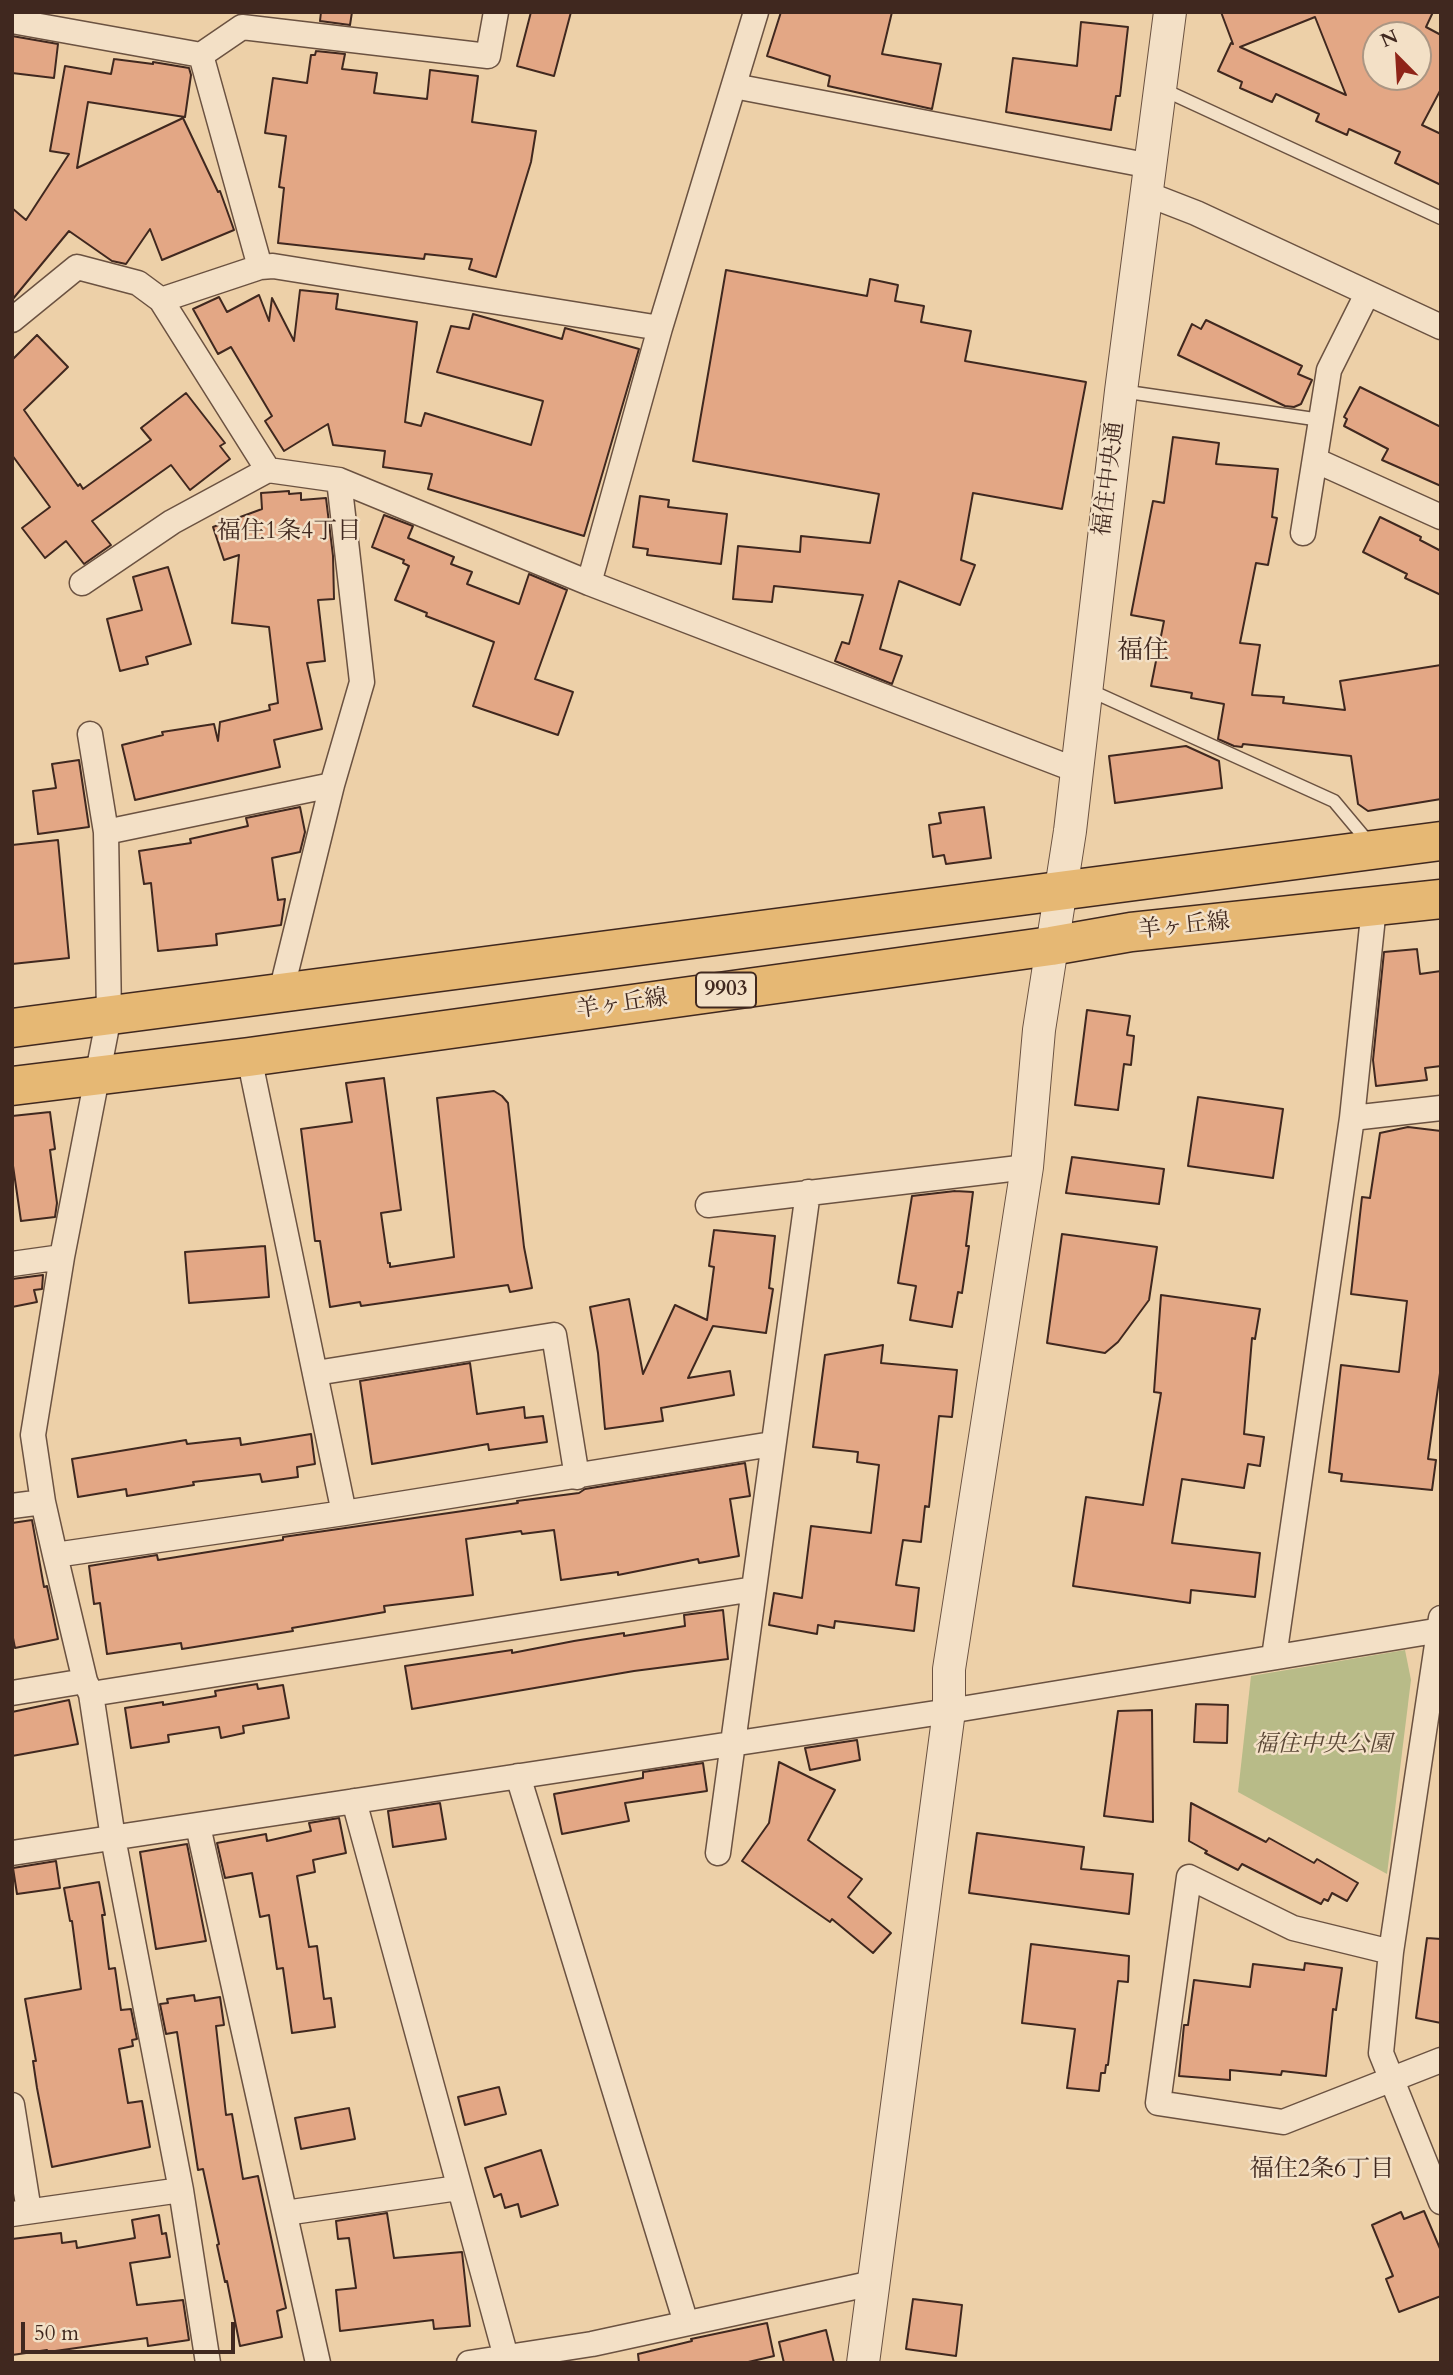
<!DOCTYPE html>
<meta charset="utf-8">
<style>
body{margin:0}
#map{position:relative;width:1453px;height:2375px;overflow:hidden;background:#edd0a8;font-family:Cardo,serif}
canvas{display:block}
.frame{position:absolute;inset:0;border:14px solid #40281f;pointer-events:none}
.north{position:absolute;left:1362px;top:21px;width:70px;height:70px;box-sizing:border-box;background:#f3e0c6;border:2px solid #ab9683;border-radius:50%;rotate:336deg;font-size:19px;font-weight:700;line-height:28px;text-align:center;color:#40281f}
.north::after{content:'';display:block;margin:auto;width:24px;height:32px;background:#8f2418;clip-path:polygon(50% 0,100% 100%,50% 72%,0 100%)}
.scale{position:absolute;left:21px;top:2322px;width:214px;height:32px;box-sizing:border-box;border:4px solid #40281f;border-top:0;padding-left:9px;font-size:21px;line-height:24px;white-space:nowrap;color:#40281f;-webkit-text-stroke:5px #f3e0c6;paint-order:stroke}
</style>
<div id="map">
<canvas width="1453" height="2375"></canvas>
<div class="frame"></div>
<div class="north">N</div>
<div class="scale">50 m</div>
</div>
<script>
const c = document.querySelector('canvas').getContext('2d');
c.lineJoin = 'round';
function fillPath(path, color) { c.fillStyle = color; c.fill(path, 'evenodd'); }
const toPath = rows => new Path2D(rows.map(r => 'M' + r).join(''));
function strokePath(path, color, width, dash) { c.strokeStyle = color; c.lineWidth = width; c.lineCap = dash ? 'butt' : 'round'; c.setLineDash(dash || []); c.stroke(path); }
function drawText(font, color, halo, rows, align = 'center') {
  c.font = font + ' Cardo,"Noto Serif JP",serif'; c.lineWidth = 5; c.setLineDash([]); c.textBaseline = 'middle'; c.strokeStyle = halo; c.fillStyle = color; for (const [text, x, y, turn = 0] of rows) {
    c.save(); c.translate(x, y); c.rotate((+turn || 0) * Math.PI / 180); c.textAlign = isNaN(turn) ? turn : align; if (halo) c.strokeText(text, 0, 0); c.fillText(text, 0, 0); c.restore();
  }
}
const green = toPath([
 [1405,1650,1411,1680,1387,1874,1238,1792,1251,1676]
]);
const building = toPath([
 [321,12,352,12,350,25,320,21,321,12],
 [531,12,571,12,554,76,517,66,531,12],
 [781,12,892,12,882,54,941,64,932,109,828,86,830,76,767,56,781,12],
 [1221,12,1433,12,1426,27,1441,35,1441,89,1422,125,1441,134,1441,185,1395,163,1400,152,1349,129,1347,135,1316,121,1319,114,1276,94,1272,102,1240,88,1242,82,1218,71,1231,43,1233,44,1221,12],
 [1315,17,1346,95,1240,47,1315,17],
 [1376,35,1418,35,1418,77,1376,77,1376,35],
 [1081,22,1128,27,1120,96,1116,96,1111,130,1006,112,1013,58,1077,66,1081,22],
 [12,36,58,44,54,78,12,73,12,36],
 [316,51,345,54,342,69,377,73,374,93,427,99,430,70,478,76,472,122,536,131,531,162,496,277,469,269,472,259,425,254,424,259,278,243,284,188,279,187,286,136,265,133,273,78,307,83,311,55,315,55,316,51],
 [114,59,153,64,153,62,189,68,191,75,185,117,88,102,77,168,183,118,218,192,220,191,234,230,162,260,150,229,126,264,112,261,69,231,12,300,12,208,26,220,69,154,50,151,65,66,111,74,114,59],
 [726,270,867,296,870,279,898,285,895,301,924,306,921,322,971,331,965,361,1086,382,1062,509,973,493,961,560,975,565,960,605,899,581,880,649,902,656,892,684,835,661,842,642,849,644,863,595,774,586,772,602,733,599,738,546,800,552,801,536,870,543,879,494,693,461,726,270],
 [300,290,338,294,336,309,417,322,405,422,421,426,425,413,531,445,543,401,437,372,451,326,469,329,473,314,562,339,565,328,639,349,584,536,428,489,432,474,383,467,385,451,333,445,328,424,284,451,265,421,272,416,231,347,218,354,193,309,219,297,227,312,259,295,269,321,272,298,294,341,300,290],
 [1206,320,1302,366,1298,374,1312,380,1301,404,1294,407,1285,406,1178,355,1192,324,1201,329,1206,320],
 [37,335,68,367,24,410,78,486,80,484,83,489,151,440,141,428,186,393,225,443,220,446,230,459,190,490,171,465,92,521,111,545,84,564,66,541,45,558,22,528,50,507,12,455,12,360,37,335],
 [1360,387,1441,427,1441,486,1382,460,1388,449,1344,426,1347,419,1344,417,1360,387],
 [1173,437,1219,443,1216,464,1278,469,1272,517,1277,518,1268,565,1256,563,1240,643,1260,645,1252,695,1284,697,1283,703,1345,710,1340,681,1441,665,1441,799,1368,811,1358,804,1351,756,1243,744,1242,747,1234,746,1218,739,1224,704,1191,698,1192,693,1151,686,1164,621,1131,615,1153,501,1164,503,1173,437],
 [289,491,289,494,301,493,301,500,326,498,333,556,334,599,318,600,325,661,307,663,322,729,274,740,280,767,135,800,122,745,163,735,162,732,214,724,218,741,220,722,270,710,269,705,278,703,269,627,232,623,239,555,224,560,213,527,262,509,261,493,289,491],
 [640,496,669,500,668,507,727,514,721,564,647,555,648,549,633,547,640,496],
 [384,515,413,526,408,538,454,557,451,564,472,572,467,584,519,604,529,574,567,590,535,679,573,692,558,735,473,706,494,642,426,616,427,613,395,600,409,566,403,563,404,560,372,547,384,515],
 [1380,517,1421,537,1420,540,1441,551,1441,595,1405,578,1407,574,1363,552,1380,517],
 [168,567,191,644,146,657,148,664,120,671,107,619,142,610,133,577,168,567],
 [1186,746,1219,761,1222,788,1115,803,1109,756,1186,746],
 [79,760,89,827,38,834,33,791,56,788,52,764,79,760],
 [300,807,305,832,300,852,272,858,278,900,285,899,281,925,216,934,217,945,158,951,151,883,144,884,139,851,191,843,190,839,248,826,246,818,300,807],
 [984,807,991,858,946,864,944,855,933,857,929,825,941,823,939,813,984,807],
 [58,840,69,958,12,964,12,845,58,840],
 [1417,949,1420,974,1441,971,1441,1066,1425,1068,1427,1080,1376,1086,1373,1060,1384,952,1417,949],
 [1087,1010,1130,1016,1127,1035,1134,1036,1131,1065,1124,1064,1118,1110,1075,1105,1087,1010],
 [384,1078,401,1210,381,1213,388,1263,390,1263,390,1267,454,1257,437,1098,494,1091,502,1096,508,1103,524,1247,532,1288,510,1292,508,1285,361,1306,360,1302,330,1307,320,1241,315,1241,301,1129,352,1122,346,1083,384,1078],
 [1198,1097,1283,1109,1273,1178,1188,1166,1198,1097],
 [50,1112,55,1149,50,1150,57,1203,55,1217,21,1221,12,1159,12,1116,50,1112],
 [1408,1127,1441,1131,1441,1366,1428,1459,1436,1460,1432,1490,1341,1481,1342,1474,1329,1472,1341,1365,1399,1372,1407,1301,1351,1294,1362,1197,1370,1198,1380,1133,1408,1127],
 [1072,1157,1164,1169,1159,1204,1066,1193,1072,1157],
 [955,1191,973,1192,966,1246,969,1246,962,1293,958,1292,952,1327,910,1320,916,1286,898,1283,912,1196,955,1191],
 [714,1230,775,1236,769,1288,773,1289,766,1333,713,1326,688,1378,730,1371,734,1395,661,1408,663,1421,605,1429,598,1353,590,1307,629,1299,643,1374,675,1305,707,1320,714,1267,709,1266,714,1230],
 [1062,1234,1157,1247,1149,1300,1118,1342,1105,1353,1047,1343,1062,1234],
 [265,1246,269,1297,189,1303,185,1252,265,1246],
 [43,1275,42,1289,34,1290,37,1302,12,1307,12,1279,43,1275],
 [1161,1295,1260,1309,1255,1339,1252,1338,1244,1434,1264,1437,1260,1466,1248,1464,1244,1488,1182,1479,1172,1543,1260,1553,1255,1597,1191,1590,1190,1603,1073,1586,1086,1497,1143,1505,1161,1393,1154,1392,1161,1295],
 [883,1345,881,1363,957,1370,952,1417,939,1416,929,1507,925,1506,921,1542,903,1540,896,1585,919,1588,914,1631,835,1621,834,1628,818,1625,817,1634,769,1625,774,1593,802,1598,811,1526,871,1533,879,1465,857,1462,858,1452,813,1447,825,1355,883,1345],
 [470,1363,477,1414,524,1407,525,1418,543,1416,547,1442,489,1450,488,1444,372,1464,360,1381,470,1363],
 [311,1434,315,1464,297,1467,298,1477,262,1482,260,1474,193,1482,194,1485,127,1496,126,1489,78,1497,72,1459,186,1440,187,1444,240,1438,241,1445,311,1434],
 [745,1463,750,1496,730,1499,739,1556,699,1563,698,1559,618,1575,618,1572,561,1580,554,1530,522,1534,521,1531,466,1539,473,1595,384,1606,385,1612,292,1628,293,1631,182,1649,181,1643,107,1654,100,1603,94,1604,89,1566,157,1555,158,1560,283,1540,283,1537,518,1503,517,1501,579,1493,585,1489,745,1463],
 [32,1520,44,1587,47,1586,58,1639,15,1648,12,1633,12,1523,32,1520],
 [723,1610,728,1659,634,1671,412,1709,405,1666,512,1650,512,1653,574,1641,624,1633,624,1636,685,1626,684,1615,723,1610],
 [257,1684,258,1689,283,1685,289,1718,243,1726,244,1733,221,1738,219,1727,168,1735,169,1742,131,1748,125,1708,163,1702,163,1705,216,1696,215,1691,257,1684],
 [69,1700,78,1744,12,1756,12,1712,69,1700],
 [1196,1704,1228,1705,1227,1743,1194,1742,1196,1704],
 [1152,1710,1153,1822,1104,1816,1118,1711,1152,1710],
 [857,1740,860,1760,810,1770,805,1748,857,1740],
 [779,1762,835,1790,808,1840,862,1879,848,1897,891,1933,873,1953,832,1919,830,1922,742,1861,769,1823,779,1762],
 [703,1763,707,1791,625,1803,629,1821,562,1834,554,1794,643,1778,643,1772,703,1763],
 [440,1803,446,1839,393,1847,388,1811,440,1803],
 [1191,1803,1266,1842,1269,1838,1314,1863,1317,1859,1358,1883,1347,1901,1332,1893,1328,1901,1324,1899,1321,1904,1242,1864,1238,1870,1205,1853,1207,1851,1189,1841,1191,1803],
 [339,1818,346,1853,313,1860,315,1872,297,1876,309,1947,317,1946,324,1999,331,1998,335,2027,292,2033,283,1968,277,1969,269,1915,260,1917,252,1873,225,1878,217,1843,266,1834,267,1841,311,1831,309,1823,339,1818],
 [977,1833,1084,1847,1081,1869,1133,1874,1129,1914,969,1893,977,1833],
 [187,1844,206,1941,156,1949,140,1852,187,1844],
 [56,1861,60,1888,17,1894,13,1868,56,1861],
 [99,1882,105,1915,102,1915,109,1969,115,1968,121,2010,131,2009,137,2039,132,2040,133,2046,119,2049,128,2103,142,2101,150,2147,52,2167,37,2088,33,2061,36,2061,25,1999,81,1989,72,1921,70,1921,64,1888,99,1882],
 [1427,1938,1441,1939,1441,2023,1416,2018,1427,1938],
 [1031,1944,1129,1956,1128,1982,1118,1981,1108,2065,1106,2065,1105,2073,1101,2073,1099,2091,1067,2088,1075,2029,1022,2023,1031,1944],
 [1305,1963,1342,1968,1336,2010,1333,2009,1326,2076,1282,2071,1281,2075,1230,2070,1230,2080,1179,2076,1184,2025,1188,2025,1194,1980,1250,1987,1253,1964,1304,1970,1305,1963],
 [194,1995,195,2001,220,1997,224,2025,216,2026,226,2115,232,2114,243,2179,258,2176,286,2308,277,2311,282,2337,240,2346,227,2281,225,2282,217,2245,219,2244,203,2169,198,2170,177,2032,166,2034,160,2004,168,2003,167,1999,194,1995],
 [499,2087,506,2114,465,2125,458,2097,499,2087],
 [349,2108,355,2139,301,2149,295,2118,349,2108],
 [541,2150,558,2205,521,2217,518,2204,505,2208,501,2194,494,2197,485,2168,541,2150],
 [1424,2211,1441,2251,1441,2296,1399,2312,1386,2279,1393,2276,1372,2225,1401,2212,1404,2219,1424,2211],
 [387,2213,394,2258,462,2252,470,2326,434,2329,433,2320,340,2331,336,2290,356,2288,349,2238,338,2239,336,2221,387,2213],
 [159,2215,162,2234,166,2233,170,2257,130,2263,137,2305,183,2300,189,2340,148,2346,147,2338,48,2352,47,2350,12,2355,12,2239,61,2233,62,2243,76,2241,77,2248,135,2238,132,2220,159,2215],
 [913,2299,962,2305,956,2356,906,2349,913,2299],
 [767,2323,774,2356,744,2363,639,2363,638,2354,692,2341,691,2339,767,2323],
 [826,2330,834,2363,784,2363,779,2342,826,2330]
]);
const service = toPath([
 [1162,89,1441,218],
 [1121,391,1321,420],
 [1089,690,1334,801,1370,844]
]);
const minor = toPath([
 [12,21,201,55,260,267,161,300,268,470,172,522,82,583],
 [201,55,242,27,488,56,496,12],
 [734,86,1151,166],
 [1147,194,1196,213,1441,327],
 [260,267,273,266,660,328],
 [12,320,77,267,138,283,161,300],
 [1317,461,1441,517],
 [268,470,339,480,589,583,1076,770],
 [1303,533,1329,370,1367,294],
 [589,583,660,328,756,12],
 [90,734,106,832],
 [281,992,332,785,362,682,339,480],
 [249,1057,344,1513],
 [1352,1118,1441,1108],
 [708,1205,1027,1167],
 [12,1264,62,1257],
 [316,1373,554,1335,577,1477],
 [12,1506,43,1502],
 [55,1555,344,1513,772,1444],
 [1441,1618,1391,1952,1381,2053,1441,2202],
 [1274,1657,1352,1118,1374,907],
 [12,1693,85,1681],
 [91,1694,754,1589],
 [518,1776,686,2323],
 [354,1801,506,2357],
 [198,1826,318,2363],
 [12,1853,949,1711,1441,1630],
 [718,1853,808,1192],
 [1391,1952,1293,1928,1189,1877,1158,2103,1283,2122,1441,2060],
 [12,2105,29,2211],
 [285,2213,458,2188],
 [12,2214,181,2190],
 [208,2363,181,2190,113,1838,91,1694,85,1681,55,1555,43,1502,33,1435,62,1257,109,1016,106,832,332,785],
 [469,2363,592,2344,873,2283]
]);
const tertiary = toPath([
 [863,2363,949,1711,949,1669,1027,1167,1039,1030,1070,831,1121,391,1170,12]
]);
const primary = toPath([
 [12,1028,1441,841],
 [12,1086,249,1057,1051,946,1131,932,1441,899]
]);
const shields = [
 [726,990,60]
];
const shieldNames = [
 ["9903",726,990]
];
const streetNames = [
 ["福住中央通",1110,479,-83],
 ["羊ヶ丘線",1184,927,-6],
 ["羊ヶ丘線",622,1005,-8]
];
const parkNames = [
 ["福住中央公園",1323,1746]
];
const neighbourhoodNames = [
 ["福住1条4丁目",289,532],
 ["福住2条6丁目",1322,2170]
];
const quarterNames = [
 ["福住",1143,652]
];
fillPath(green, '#b8bb88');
fillPath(building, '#e3a785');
strokePath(building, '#40281f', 2);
strokePath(service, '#6b5241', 15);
strokePath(minor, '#6b5241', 27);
strokePath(tertiary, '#6b5241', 34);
strokePath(primary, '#40281f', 41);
strokePath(service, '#f3e0c6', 12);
strokePath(minor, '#f3e0c6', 24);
strokePath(tertiary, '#f3e0c6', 32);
strokePath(primary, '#e6b874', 38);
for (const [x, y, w] of shields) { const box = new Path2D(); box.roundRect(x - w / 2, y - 17.5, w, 35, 5); c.fillStyle = '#f3e0c6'; c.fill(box); strokePath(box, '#40281f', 2); }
drawText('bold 21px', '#40281f', null, shieldNames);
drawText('23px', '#40281f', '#f3e0c6', streetNames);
drawText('italic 23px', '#584534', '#f3e0c6', parkNames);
drawText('24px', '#40281f', '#f3e0c6', neighbourhoodNames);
drawText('26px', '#40281f', '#f3e0c6', quarterNames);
</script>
